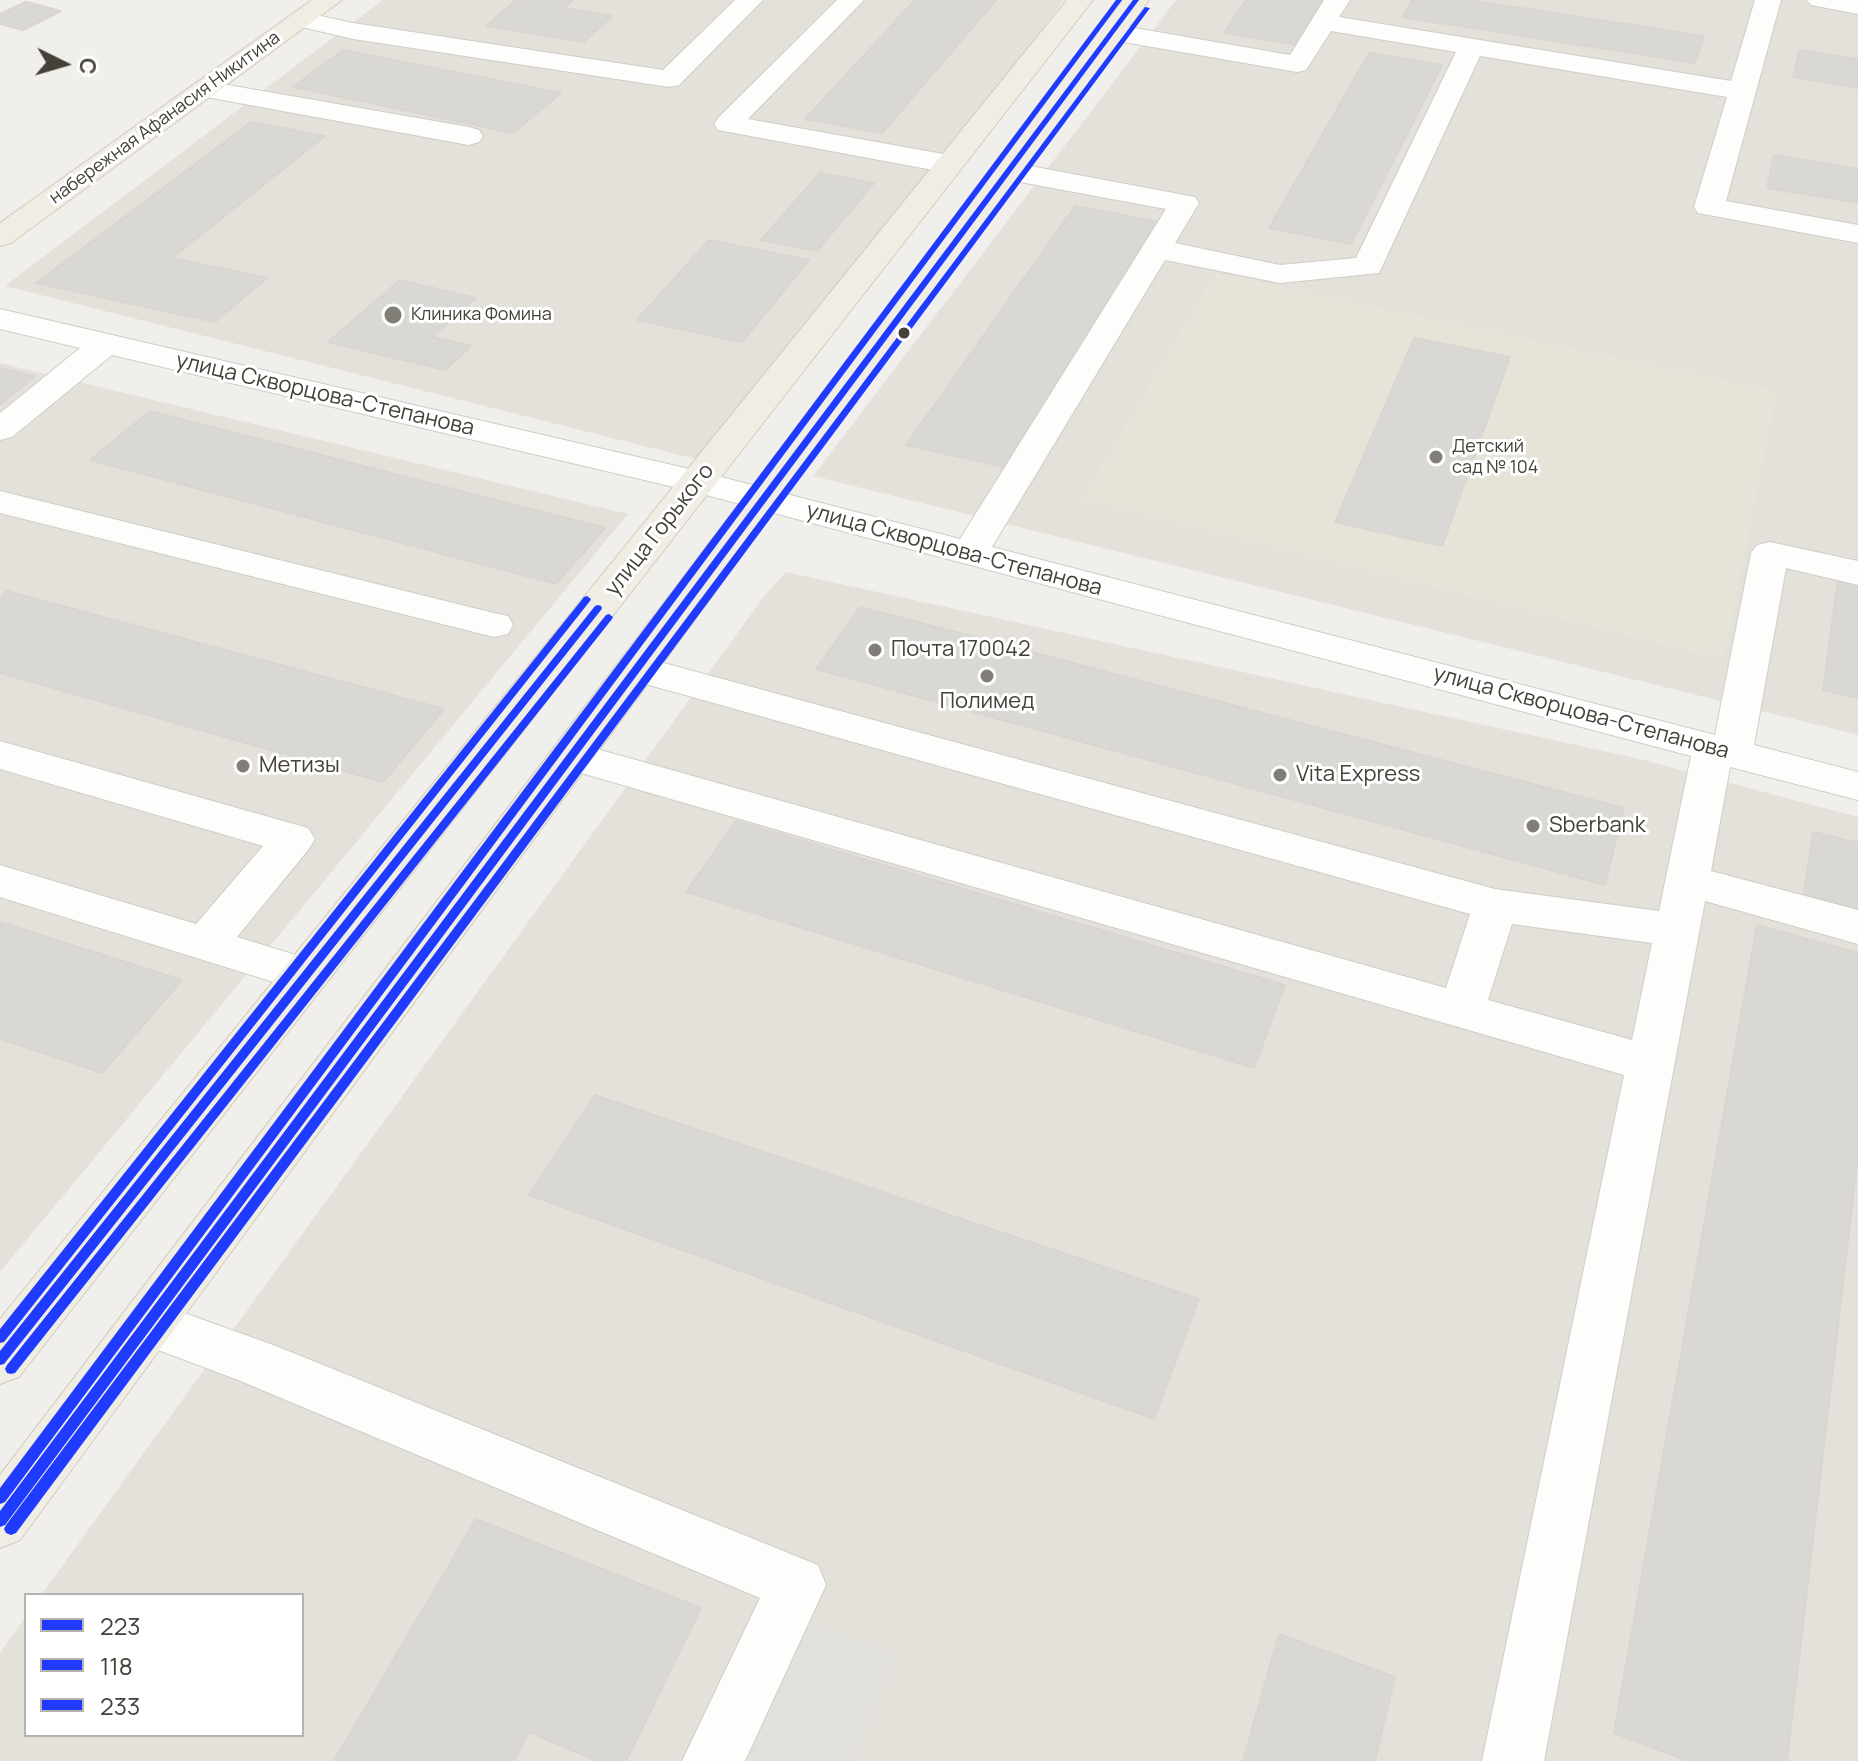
<!DOCTYPE html>
<meta charset="utf-8">
<style>
body{margin:0}
#map{position:relative;width:1858px;height:1761px;overflow:hidden;background:#f1efeb;font-family:Manrope,sans-serif}
canvas{display:block}
.legend{position:absolute;left:24px;top:1593px;width:280px;height:144px;box-sizing:border-box;background:#fff;border:2px solid #b5b3b0;margin:0;padding:10px 14px;list-style:none;font-size:24px;color:#454139}
.legend li{display:flex;align-items:center;gap:16px;height:40px}
.legend b{width:40px;border:2px solid #b5b3b0}
.north{position:absolute;left:24px;top:24px;width:80px;height:80px;-webkit-text-stroke:6px #fff;paint-order:stroke;rotate:95deg;font-size:22px;font-weight:700;line-height:32px;text-align:center;color:#454139}
.north::after{content:'';display:block;margin:auto;width:28px;height:36px;background:#454139;clip-path:polygon(50% 0,100% 100%,50% 72%,0 100%)}
</style>
<div id="map">
<canvas width="1858" height="1761"></canvas>
<ul class="legend">
<li><b style="height:10px;background:#1f3bff"></b>223</li>
<li><b style="height:10px;background:#1f3bff"></b>118</li>
<li><b style="height:10px;background:#1f3bff"></b>233</li>
</ul>
<div class="north">С</div>
</div>
<script>
const c = document.querySelector('canvas').getContext('2d');
c.lineJoin = 'round';
function fillPath(path, color) { c.fillStyle = color; c.fill(path, 'evenodd'); }
const toPath = rows => new Path2D(rows.map(r => 'M' + r).join(''));
function strokePath(path, color, width, dash) { c.strokeStyle = color; c.lineWidth = width; c.lineCap = dash ? 'butt' : 'round'; c.setLineDash(dash || []); c.stroke(path); }
function drawText(font, color, halo, rows, align = 'center') {
  c.font = font + ' Manrope,sans-serif'; c.lineWidth = 6; c.setLineDash([]); c.textBaseline = 'middle'; c.strokeStyle = halo; c.fillStyle = color; for (const [text, x, y, turn = 0] of rows) {
    c.save(); c.translate(x, y); c.rotate((+turn || 0) * Math.PI / 180); c.textAlign = isNaN(turn) ? turn : align; if (halo) c.strokeText(text, 0, 0); c.fillText(text, 0, 0); c.restore();
  }
}
const residential = toPath([
 [383,0,1064,0,712,463,5,286],
 [1176,0,1858,0,1858,735,813,476],
 [0,363,628,514,0,1272],
 [786,572,1640,759,1858,817,1858,1761,0,1761,0,1653,26,1616,26,1735,302,1735,302,1595,41,1595,765,595]
]);
const education = toPath([
 [1215,273,1777,391,1723,660,1081,500]
]);
const parking = toPath([
 [807,1619,897,1656,853,1761,742,1761]
]);
const building = toPath([
 [516,0,573,0,564,8,612,16,584,42,486,26,516,0],
 [915,0,996,0,882,133,805,119,915,0],
 [1246,0,1325,0,1298,45,1224,33,1246,0],
 [1412,0,1469,0,1704,36,1695,63,1402,17,1412,0],
 [26,2,61,11,23,30,0,24,0,14,26,2],
 [343,50,561,93,513,133,293,87,343,50],
 [1800,50,1858,59,1858,88,1793,77,1800,50],
 [1369,53,1442,65,1351,244,1269,228,1369,53],
 [251,122,325,136,172,258,267,278,215,322,36,283,251,122],
 [1774,155,1858,169,1858,203,1767,188,1774,155],
 [820,173,874,183,817,251,761,240,820,173],
 [1075,206,1160,222,1004,467,906,445,1075,206],
 [709,240,809,260,742,342,637,320,709,240],
 [400,280,476,298,432,337,471,346,445,370,328,342,400,280],
 [1414,338,1510,357,1442,546,1335,522,1414,338],
 [0,368,35,376,0,405,0,368],
 [150,411,605,528,556,584,90,460,150,411],
 [1838,580,1858,584,1858,698,1823,690,1838,580],
 [7,591,444,709,383,782,0,673,0,598,7,591],
 [860,607,1624,808,1605,885,816,669,860,607],
 [736,821,1285,985,1254,1068,686,892,736,821],
 [1813,832,1858,843,1858,909,1804,894,1813,832],
 [0,922,182,980,102,1073,0,1039,0,922],
 [1757,925,1858,953,1858,1155,1787,1761,1688,1761,1614,1733,1757,925],
 [595,1095,1199,1299,1154,1419,529,1195,595,1095],
 [476,1519,701,1608,626,1761,597,1761,529,1732,514,1761,334,1761,476,1519],
 [1279,1634,1395,1677,1375,1761,1243,1761,1279,1634]
]);
const minor = toPath([
 [735,0,763,0,679,85,669,87,353,39,293,25,289,20,293,15,302,12,353,23,663,70,735,0],
 [837,0,864,0,748,119,949,155,959,158,963,164,959,170,949,173,718,130,714,124,718,118,837,0],
 [1324,0,1350,0,1339,17,1731,81,1755,0,1781,0,1726,201,1858,225,1858,243,1698,213,1694,207,1727,97,1480,56,1379,273,1280,283,1165,260,992,547,1715,735,1751,553,1757,545,1770,542,1858,561,1858,585,1786,568,1754,745,1858,772,1858,800,1730,767,1711,871,1858,910,1858,944,1705,901,1544,1761,1482,1761,1624,1075,557,766,551,756,557,746,572,742,1446,988,1470,914,624,678,618,669,624,660,638,656,1495,889,1659,911,1691,756,691,491,112,355,12,437,0,440,0,413,80,348,0,329,0,309,698,471,960,539,1166,209,1009,180,999,177,994,171,999,165,1009,162,1195,197,1199,203,1175,243,1280,265,1356,258,1456,52,1331,31,1306,70,1297,72,1112,40,1103,38,1099,32,1103,26,1112,24,1290,55,1324,0],
 [1512,924,1652,943,1632,1040,1488,1000,1512,924],
 [1807,0,1858,0,1858,14,1811,5,1807,0],
 [205,81,469,127,479,130,483,136,479,142,469,145,195,95,191,89,195,83,205,81],
 [0,491,494,613,508,616,513,625,508,634,494,637,0,513,0,491],
 [0,741,308,828,315,839,308,850,237,937,322,963,329,975,322,987,306,992,0,897,0,865,196,924,263,846,0,769,0,741],
 [148,1300,276,1346,818,1565,826,1585,745,1761,682,1761,760,1598,238,1380,129,1339,121,1323,129,1307,148,1300]
]);
const major = toPath([
 [312,0,342,0,11,243,0,246,0,223,312,0],
 [1067,0,1093,0,19,1377,0,1384,0,1319,1067,0],
 [1123,0,1149,0,20,1540,0,1548,0,1475,1123,0]
]);
const bus1 = toPath([
 [1133,0,1139,0,5,1525,0,1527,0,1511,1133,0],
 [598,605,601,606,602,608,601,610,4,1364,0,1365,0,1351,595,606,598,605]
]);
const bus2 = toPath([
 [1145,7,1150,8,16,1533,11,1535,6,1533,4,1529,6,1525,1145,7],
 [609,614,613,617,612,619,15,1373,11,1374,7,1373,5,1369,7,1365,606,615,609,614]
]);
const bus3 = toPath([
 [1116,0,1122,0,5,1502,0,1504,0,1488,1116,0],
 [587,596,591,599,590,601,4,1342,0,1343,0,1329,584,597,587,596]
]);
const markers = [
 [393,315,10,"#817e77"],
 [904,333,7,"#454139"],
 [1436,457,8,"#817e77"],
 [875,650,8,"#817e77"],
 [987,676,8,"#817e77"],
 [243,766,8,"#817e77"],
 [1280,775,8,"#817e77"],
 [1533,826,8,"#817e77"]
];
const farStreetnames = [
 ["набережная Афанасия Никитина",165,118,-36]
];
const farPoinames = [
 ["Клиника Фомина",411,315],
 ["Детский",1452,447],
 ["сад № 104",1452,468]
];
const streetNames = [
 ["улица Скворцова-Степанова",325,395,13],
 ["улица Горького",660,530,-52],
 ["улица Скворцова-Степанова",954,550,15],
 ["улица Скворцова-Степанова",1581,713,15]
];
const poiNames = [
 ["Почта 170042",891,650],
 ["Полимед",987,702,"center"],
 ["Метизы",259,766],
 ["Vita Express",1296,775],
 ["Sberbank",1549,826]
];
fillPath(residential, '#e4e1da');
fillPath(education, '#e6e3d8');
fillPath(parking, '#e2e0dc');
fillPath(building, '#dad8d4');
strokePath(building, '#d9d6d1', 2);
strokePath(minor, '#cfcdc9', 2);
strokePath(major, '#d1cbbb', 2);
fillPath(minor, '#fdfdfc');
fillPath(major, '#f0ede5');
fillPath(bus1, '#1f3bff');
fillPath(bus2, '#1f3bff');
fillPath(bus3, '#1f3bff');
for (const [x, y, r, color] of markers) { const dot = new Path2D(); dot.arc(x, y, r, 0, 2 * Math.PI); c.fillStyle = color; c.fill(dot); strokePath(dot, '#fff', 3); }
drawText('18px', '#454139', '#fff', farStreetnames);
drawText('18px', '#454139', '#fff', farPoinames, 'left');
drawText('22px', '#454139', '#fff', streetNames);
drawText('22px', '#454139', '#fff', poiNames, 'left');
</script>
